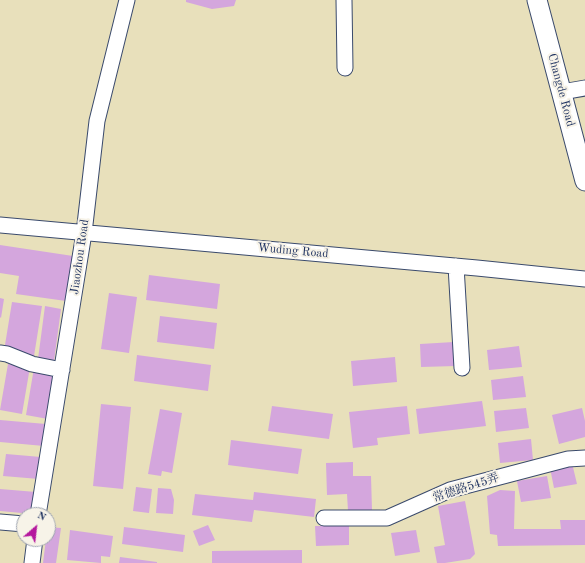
<!DOCTYPE html>
<meta charset="utf-8">
<style>
body{margin:0}
#map{position:relative;width:585px;height:563px;overflow:hidden;background:#e8e0bb;font-family:"Old Standard TT",serif}
canvas{display:block}
.north{position:absolute;left:16px;top:507px;width:40px;height:40px;box-sizing:border-box;background:#f7f3e8;border:1px solid #9fa5b1;border-radius:50%;rotate:28deg;font-size:11px;font-weight:700;line-height:16px;text-align:center;color:#1b2f5e}
.north::after{content:'';display:block;margin:auto;width:14px;height:18px;background:#b5179e;clip-path:polygon(50% 0,100% 100%,50% 72%,0 100%)}
</style>
<div id="map">
<canvas width="585" height="563"></canvas>
<div class="north">N</div>
</div>
<script>
const c = document.querySelector('canvas').getContext('2d');
c.lineJoin = 'round';
function fillPath(path, color) { c.fillStyle = color; c.fill(path, 'evenodd'); }
const toPath = rows => new Path2D(rows.map(r => 'M' + r).join(''));
function strokePath(path, color, width, dash) { c.strokeStyle = color; c.lineWidth = width; c.lineCap = dash ? 'butt' : 'round'; c.setLineDash(dash || []); c.stroke(path); }
function drawText(font, color, halo, rows, align = 'center') {
  c.font = font + ' "Old Standard TT","Noto Serif SC",serif'; c.lineWidth = 4; c.setLineDash([]); c.textBaseline = 'middle'; c.strokeStyle = halo; c.fillStyle = color; for (const [text, x, y, turn = 0] of rows) {
    c.save(); c.translate(x, y); c.rotate((+turn || 0) * Math.PI / 180); c.textAlign = isNaN(turn) ? turn : align; if (halo) c.strokeText(text, 0, 0); c.fillText(text, 0, 0); c.restore();
  }
}
const building = toPath([
 [186,0,236,0,234,6,212,9,186,2],
 [0,245,73,256,66,301,16,294,19,276,0,273],
 [149,275,220,284,217,309,146,300],
 [109,293,137,297,129,353,101,349],
 [0,298,4,299,1,318,0,317],
 [12,302,42,306,34,356,4,351],
 [45,306,61,309,54,361,38,359],
 [160,316,217,323,214,349,157,342],
 [454,342,456,366,421,367,420,344],
 [519,346,522,367,489,370,487,350],
 [137,355,211,365,208,391,134,381],
 [395,357,397,382,353,386,351,361],
 [8,364,30,367,22,414,0,410],
 [34,368,56,372,48,419,26,415],
 [523,376,526,397,493,400,491,380],
 [482,401,486,426,419,434,416,409],
 [101,404,131,407,123,489,93,486],
 [272,406,333,414,329,439,268,431],
 [407,406,410,434,377,438,378,445,353,448,349,412],
 [526,408,529,428,496,432,494,411],
 [582,408,585,421,585,437,559,444,552,415],
 [160,409,182,413,172,473,162,471,161,476,148,474],
 [0,420,46,424,44,446,0,442],
 [531,439,533,460,500,463,498,443],
 [231,440,302,449,298,474,228,465],
 [6,454,41,457,39,479,3,476],
 [353,462,353,476,371,476,372,510,348,511,347,494,327,495,326,463],
 [572,463,577,484,554,488,550,468],
 [547,476,551,498,521,502,517,481],
 [136,487,152,489,149,513,133,511],
 [158,488,171,489,174,500,173,514,156,513],
 [0,489,36,492,33,514,0,511],
 [500,490,515,491,514,529,561,529,560,520,585,520,585,545,498,546,497,535,490,534,487,496],
 [254,492,316,499,314,517,254,510,252,522,192,515,195,494,253,500],
 [465,501,475,554,470,559,445,563,437,563,434,547,445,545,438,506],
 [208,525,215,540,199,546,193,531],
 [315,526,349,526,349,545,316,546],
 [48,527,61,528,56,563,43,563,46,539,48,539],
 [124,527,185,535,183,552,122,544],
 [70,530,113,536,110,557,101,556,101,563,67,560],
 [416,530,420,552,395,556,391,533],
 [302,550,302,563,212,563,212,551],
 [120,557,157,562,157,563,119,563]
]);
const minor = toPath([
 [344,0,345,68],
 [562,92,585,88],
 [0,225,477,268,585,279],
 [456,266,462,368],
 [0,353,7,354,32,364,62,370],
 [38,515,84,233,97,121,127,0],
 [324,518,387,518,450,490,568,459,585,458],
 [0,522,24,524],
 [32,563,35,539]
]);
const major = toPath([
 [537,0,585,181]
]);
const streetNames = [
 ["Changde Road",561,90,75],
 ["Wuding Road",293,251,5],
 ["Jiaozhou Road",80,257,-82],
 ["常德路545弄",466,488,-18]
];
fillPath(building, '#d4a6dd');
strokePath(minor, '#3a4a6c', 17);
strokePath(major, '#3a4a6c', 21);
strokePath(minor, '#fff', 15);
strokePath(major, '#fff', 19);
drawText('12px', '#1b2f5e', '#f7f3e8', streetNames);
</script>
